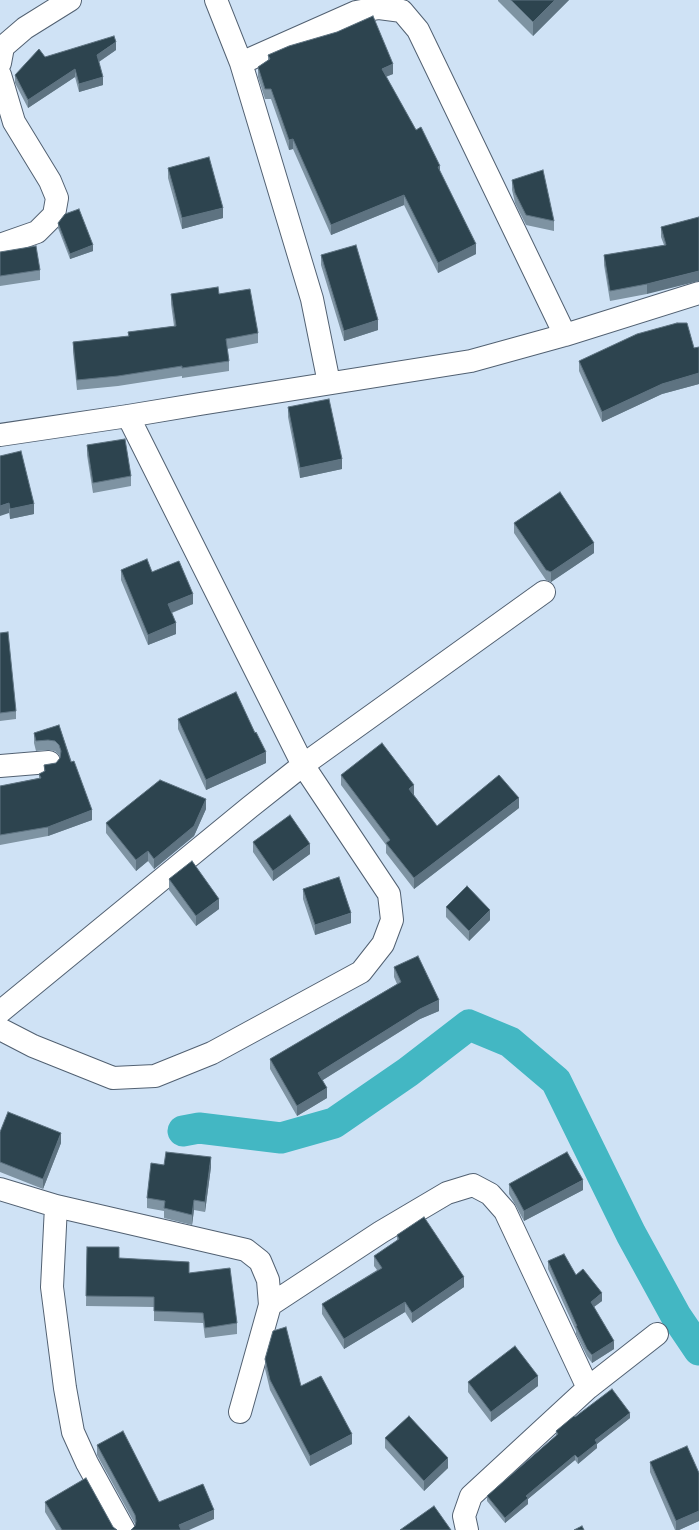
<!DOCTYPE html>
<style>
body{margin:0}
canvas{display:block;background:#cfe2f5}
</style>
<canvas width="699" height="1530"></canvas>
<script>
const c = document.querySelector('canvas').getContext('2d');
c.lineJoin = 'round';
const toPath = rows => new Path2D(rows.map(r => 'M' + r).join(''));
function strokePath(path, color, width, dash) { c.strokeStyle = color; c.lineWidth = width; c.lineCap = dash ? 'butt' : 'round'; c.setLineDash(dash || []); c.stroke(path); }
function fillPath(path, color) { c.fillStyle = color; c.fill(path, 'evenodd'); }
const canal = toPath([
 [183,1131,199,1128,281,1138,334,1123,408,1072,469,1025,510,1042,556,1081,631,1234,676,1316,699,1350]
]);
const minor = toPath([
 [216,0,241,63,356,12,379,8,402,11,418,30,565,335],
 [0,63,3,47,25,28,70,0],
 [241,63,312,299,329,383],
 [0,75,14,122,50,181,57,198,54,215,37,232,0,245],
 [0,435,128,416,200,404,471,361,565,335,699,293],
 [0,766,49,762],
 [0,1012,250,807,303,765,128,416],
 [0,1029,33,1046,113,1078,155,1076,212,1053,361,972,383,944,392,920,389,894,303,765,544,592],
 [0,1189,56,1206,246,1250,260,1261,268,1280,270,1305,240,1412],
 [56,1206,52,1287,65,1388,73,1432,87,1463,124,1530],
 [270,1305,381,1232,447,1193,473,1185,490,1194,505,1211,588,1388],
 [467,1530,464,1516,471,1496,588,1388,657,1334]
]);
const wall = toPath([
 [498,0,569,0,533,36,498,1],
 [116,50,99,62,103,85,79,92,75,77,28,108,15,83,15,75,45,57],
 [268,55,393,74,386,77,440,172,476,254,438,273,404,205,331,235,293,149,289,150,271,99,265,99,258,77,258,67,268,60],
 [168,168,223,218,182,229,168,178],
 [512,180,554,221,554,231,526,225,515,203,512,190],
 [699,217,647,294,610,301,604,265,604,255,664,245,661,237,661,227],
 [58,223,93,251,70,259,58,228],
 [0,252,40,270,40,280,0,286],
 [321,255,378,330,344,341,321,265],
 [171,294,219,294,258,333,258,343,227,349,229,361,229,371,182,378,182,376,118,386,77,390,73,352,73,342,128,336,128,332,174,326,171,304],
 [699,347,699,384,662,394,602,422,579,371,579,361,694,348],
 [288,407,342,469,300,478,288,417],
 [87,445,131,476,131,486,93,493,87,455],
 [0,456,34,514,10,519],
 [514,523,594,553,551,582,546,580,514,533],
 [121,570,152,572,193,604,172,613,176,634,148,645,121,580],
 [0,633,16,711,16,719,0,721],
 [178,719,266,763,206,790,178,729],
 [59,725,92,820,48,836,0,845,0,786,39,778,39,774,44,772,44,765,56,763,60,758,59,755,55,751,48,750,36,751,34,743,34,733],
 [341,775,414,795,437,826,519,808,414,889,386,853,386,845,341,785],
 [206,809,194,836,154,869,148,861,136,871,106,833,106,823],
 [253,842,310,854,273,881,253,852],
 [169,879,219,909,196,926,169,890],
 [303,889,351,923,315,935,303,899],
 [446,907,490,920,469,941,446,917],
 [394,967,439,1011,420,1019,323,1080,327,1098,297,1116,270,1069,270,1059,397,984,394,977],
 [0,1132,61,1143,43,1189,0,1172],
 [164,1165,211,1167,205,1212,194,1210,192,1225,164,1218,164,1211,147,1208,147,1198],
 [509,1184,583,1190,524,1221,516,1206,509,1194],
 [397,1235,464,1287,412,1323,405,1312,344,1349,322,1314,322,1304,377,1270,374,1266,374,1256,397,1241],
 [87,1247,119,1258,189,1273,237,1323,237,1334,205,1338,203,1323,154,1321,154,1307,86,1306],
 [548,1261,576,1275,602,1301,594,1307,614,1349,592,1363,587,1356,576,1334,576,1331,548,1269],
 [265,1359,301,1386,352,1444,310,1466,270,1390,265,1369],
 [468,1382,538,1386,491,1422,468,1392],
 [575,1417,630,1418,597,1444,597,1448,578,1464,575,1460,528,1499,528,1504,505,1523,487,1501,487,1496,556,1437,556,1431],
 [385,1438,448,1468,424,1491,385,1448],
 [97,1445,159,1502,214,1519,135,1526,135,1524,97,1455],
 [650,1462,699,1473,699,1521,679,1530,675,1530,650,1472],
 [45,1502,113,1527,117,1530,56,1530,45,1512]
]);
const shadedWall = toPath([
 [555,0,569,0,533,36,533,22],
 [116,42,116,50,97,63,97,55],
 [393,64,393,74,382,78,382,69],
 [75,69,75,77,28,108,28,100],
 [103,77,103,85,79,92,79,84],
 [293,139,293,149,289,150,289,140],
 [440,166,440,176,438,167],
 [404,195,404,205,331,235,331,225],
 [223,208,223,218,182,229,182,218],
 [476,244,476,254,438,273,438,263],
 [93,245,93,251,70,259,70,254],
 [699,271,699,281,647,294,647,284],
 [378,320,378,330,344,341,344,331],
 [699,373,699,384,662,394,602,422,602,412,662,384],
 [342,459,342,469,300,478,300,468],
 [9,503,9,513,0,516,0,506],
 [34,504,34,514,10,519,10,509],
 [594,543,594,553,551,582,551,572],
 [193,594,193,604,168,614,168,604],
 [176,623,176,634,148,645,148,635],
 [266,752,266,763,206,790,206,780],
 [414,785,414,795,409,799,409,789],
 [519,798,519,808,414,889,414,878],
 [206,799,206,809,194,836,154,869,154,859],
 [92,810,92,820,48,836,48,827],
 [310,844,310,854,273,881,273,871],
 [148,851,148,861,136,871,136,860],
 [219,899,219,909,196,926,196,916],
 [490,910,490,920,469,941,469,931],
 [351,913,351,923,315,935,315,925],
 [439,1000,439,1011,420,1019,318,1083,318,1073,420,1009],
 [327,1088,327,1098,297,1116,297,1106],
 [61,1133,61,1143,43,1189,43,1179],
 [211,1157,211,1167,205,1212,205,1202],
 [583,1180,583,1190,524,1221,524,1211],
 [194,1200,194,1210,192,1225,192,1215],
 [464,1277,464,1287,412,1323,412,1313],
 [602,1293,602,1301,591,1309,591,1302],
 [405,1302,405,1312,344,1349,344,1339],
 [614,1341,614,1349,592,1363,592,1355],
 [538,1376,538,1386,491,1422,491,1412],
 [630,1413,630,1418,597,1444,597,1448,578,1464,578,1458,595,1440],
 [352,1434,352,1444,310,1466,310,1456],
 [575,1455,575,1460,528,1499,528,1504,505,1523,505,1518,526,1496],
 [448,1458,448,1468,424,1491,424,1481],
 [214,1510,214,1519,189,1530,179,1530,179,1525],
 [699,1511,699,1521,679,1530,676,1530,676,1521]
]);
const building = toPath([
 [511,0,555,0,533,22,511,0],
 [373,16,393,64,382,69,416,130,421,127,440,166,438,167,476,244,438,263,404,195,331,225,293,139,289,140,271,89,265,89,258,67,270,59,268,55,289,46,337,32,373,16],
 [114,36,116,42,97,55,103,77,79,84,75,69,28,100,15,75,39,49,45,57,114,36],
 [209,157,223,208,182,218,168,168,209,157],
 [543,170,554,221,526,215,515,193,512,180,543,170],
 [79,209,93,245,70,254,58,223,65,214,79,209],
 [699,217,699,271,647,284,610,291,604,255,666,245,661,227,699,217],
 [356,245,378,320,344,331,321,255,356,245],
 [36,246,40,270,0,276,0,252,36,246],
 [218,287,219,294,250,289,258,333,226,339,229,361,182,368,182,366,118,376,77,380,73,342,129,336,128,332,176,326,171,294,218,287],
 [677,323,687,323,694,348,699,347,699,373,662,384,602,412,579,361,637,334,677,323],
 [329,399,342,459,300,468,288,407,329,399],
 [125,439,131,476,93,483,87,445,125,439],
 [21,451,34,504,10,509,9,503,0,506,0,456,21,451],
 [560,492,594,543,551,572,546,570,514,523,560,492],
 [147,559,152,572,179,561,193,594,168,604,176,623,148,635,121,570,147,559],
 [8,632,16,711,0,713,0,633,8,632],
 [236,692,255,733,256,732,266,752,206,780,178,719,236,692],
 [59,725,71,762,74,761,92,810,48,827,0,835,0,786,41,778,39,774,45,771,44,765,56,763,60,758,61,751,59,745,55,741,48,740,36,741,34,733,59,725],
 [382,743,414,785,409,789,437,826,499,775,519,798,414,878,386,843,390,840,341,775,382,743],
 [160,780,206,799,194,826,154,859,148,851,136,860,106,823,160,780],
 [290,815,310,844,273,871,253,842,290,815],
 [192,861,219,899,196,916,169,879,192,861],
 [339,877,351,913,315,925,303,889,339,877],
 [467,886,490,910,469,931,446,907,467,886],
 [418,956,439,1000,420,1009,318,1073,327,1088,297,1106,270,1059,401,982,394,967,418,956],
 [8,1112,61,1133,43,1179,0,1162,0,1132,8,1112],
 [166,1152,211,1157,205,1202,194,1200,192,1215,164,1208,165,1201,147,1198,151,1163,164,1165,166,1152],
 [567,1152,583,1180,524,1211,516,1196,509,1184,567,1152],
 [424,1217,464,1277,412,1313,405,1302,344,1339,322,1304,382,1268,374,1256,399,1239,397,1235,424,1217],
 [87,1247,119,1247,119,1258,189,1262,189,1273,230,1268,237,1323,205,1328,203,1313,154,1311,154,1297,86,1296,87,1247],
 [564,1254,576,1275,583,1269,602,1293,591,1302,614,1341,592,1355,587,1349,576,1326,577,1326,548,1261,564,1254],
 [286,1327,301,1386,321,1376,352,1434,310,1456,270,1380,265,1359,273,1331,286,1327],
 [515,1346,538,1376,491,1412,468,1382,515,1346],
 [612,1389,630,1413,595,1440,597,1443,578,1458,575,1455,526,1496,528,1498,505,1518,487,1496,558,1434,556,1431,574,1416,575,1417,612,1389],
 [409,1416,448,1458,424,1481,385,1438,409,1416],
 [123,1431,159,1502,203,1484,214,1510,179,1525,181,1530,131,1530,135,1526,136,1521,135,1515,97,1445,123,1431],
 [687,1446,699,1473,699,1511,676,1521,650,1462,687,1446],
 [86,1478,113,1527,117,1530,62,1530,45,1502,86,1478],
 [434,1506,451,1530,400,1530,434,1506],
 [582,1526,584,1530,574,1530,582,1526]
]);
strokePath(canal, '#43b7c3', 31);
strokePath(minor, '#526172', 24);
strokePath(minor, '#fff', 22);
fillPath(wall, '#7e93a2');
fillPath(shadedWall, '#5e7381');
fillPath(building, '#2d444f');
strokePath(building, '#5e7381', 1);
</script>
